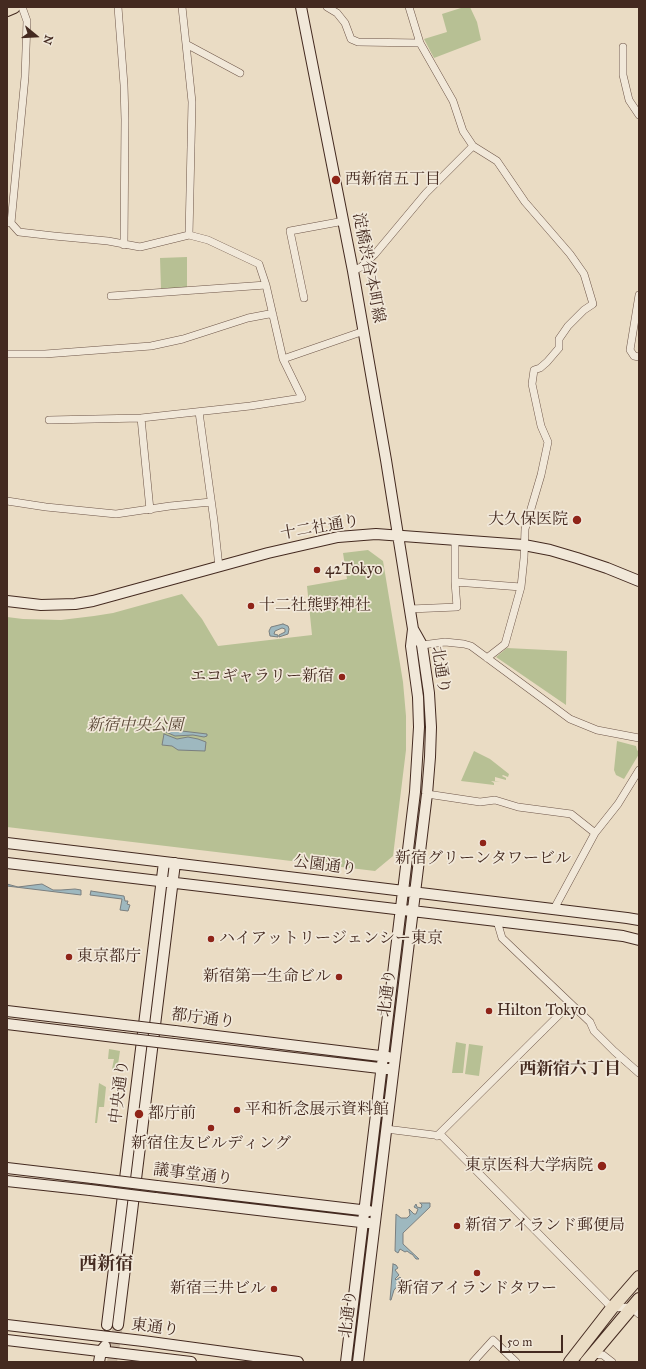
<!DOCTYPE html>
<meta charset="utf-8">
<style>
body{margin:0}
#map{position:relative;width:646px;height:1369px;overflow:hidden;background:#eadcc4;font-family:"IM FELL Great Primer",serif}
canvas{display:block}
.frame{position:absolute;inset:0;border:8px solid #442a20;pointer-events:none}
.north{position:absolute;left:16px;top:16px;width:40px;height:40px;-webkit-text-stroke:3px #f1e8d9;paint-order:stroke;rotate:108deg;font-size:11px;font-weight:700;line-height:16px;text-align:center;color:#442a20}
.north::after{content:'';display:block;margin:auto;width:14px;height:18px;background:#442a20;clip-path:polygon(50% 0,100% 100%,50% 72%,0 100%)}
.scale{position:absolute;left:500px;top:1335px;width:63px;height:18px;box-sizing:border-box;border:2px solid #442a20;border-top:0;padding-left:5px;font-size:12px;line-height:14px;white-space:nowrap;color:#442a20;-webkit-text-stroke:3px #f1e8d9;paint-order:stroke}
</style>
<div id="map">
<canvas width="646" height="1369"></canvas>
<div class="frame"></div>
<div class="north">N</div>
<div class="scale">50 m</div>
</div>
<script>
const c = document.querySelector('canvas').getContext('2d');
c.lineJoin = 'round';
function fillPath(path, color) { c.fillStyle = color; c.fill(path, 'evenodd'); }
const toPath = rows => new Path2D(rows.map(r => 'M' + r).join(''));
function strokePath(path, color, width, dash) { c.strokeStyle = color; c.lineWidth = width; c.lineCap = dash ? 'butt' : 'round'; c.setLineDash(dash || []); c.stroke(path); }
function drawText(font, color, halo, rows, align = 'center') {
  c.font = font + ' "IM FELL Great Primer","Noto Serif JP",serif'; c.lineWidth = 3.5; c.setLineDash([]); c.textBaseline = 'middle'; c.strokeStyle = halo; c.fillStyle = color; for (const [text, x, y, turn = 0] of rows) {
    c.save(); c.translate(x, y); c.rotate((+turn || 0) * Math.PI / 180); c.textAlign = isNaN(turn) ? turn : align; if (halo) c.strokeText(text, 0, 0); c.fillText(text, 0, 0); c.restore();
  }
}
const green = toPath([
 [464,7,470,7,477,22,481,40,434,58,424,39,447,32,442,14],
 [187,257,187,288,161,289,160,258],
 [368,550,383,561,403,682,406,716,406,750,393,856,375,871,7,827,7,617,23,619,61,620,94,616,113,613,182,594,202,619,218,646,312,635,307,586,347,579,343,553],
 [507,648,567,651,566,705,496,657],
 [617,741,636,746,637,750,639,752,639,754,624,779,616,775,614,770],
 [474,751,490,759,509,774,508,777,503,775,502,776,506,778,506,780,495,777,495,781,500,782,491,781,494,783,494,785,461,781],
 [456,1042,466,1044,463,1073,452,1073],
 [469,1044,483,1046,479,1076,465,1074],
 [109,1049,120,1051,117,1071,112,1069,114,1059,108,1059],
 [99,1083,106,1087,104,1107,99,1107,97,1123,95,1123]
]);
const water = toPath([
 [283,624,288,626,289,629,288,634,279,637,279,635,285,632,285,629,282,628,275,631,274,634,278,635,278,637,270,636,269,631,271,627,283,624],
 [165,729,207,734,207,736,204,737,193,735,175,736,166,732,165,729],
 [164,734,177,739,188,737,198,739,206,742,205,751,178,750,172,746,162,745,164,734],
 [7,884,18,887,42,884,53,890,61,890,75,889,81,890,81,895,7,886,7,884],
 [91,891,124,896,125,901,128,901,127,904,130,905,128,911,120,910,122,899,90,895,91,891],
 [420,1203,430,1203,430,1207,403,1233,403,1244,419,1259,416,1259,412,1254,411,1254,407,1251,405,1252,400,1249,398,1253,395,1251,396,1214,401,1218,407,1218,410,1215,409,1209,414,1214,416,1214,418,1209,414,1207,416,1204,417,1207,421,1208,422,1205,420,1203],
 [393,1264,396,1265,398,1268,395,1270,399,1275,395,1279,396,1280,400,1277,403,1280,394,1290,391,1300,390,1300,393,1264]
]);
const secondaryTunnel = toPath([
 [112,1362,118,1325]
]);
const minor = toPath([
 [118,7,124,85,125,120,124,245],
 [182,7,186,44],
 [327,7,337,13,345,23,351,39,358,42,420,43],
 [409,7,420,43,453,101,463,131,473,146,497,161,525,202,570,254,584,274,593,304,584,310,568,326,559,339,559,348,547,362,540,368,534,370,532,384,541,426,548,442,541,475,525,529,524,558,521,587,505,644,487,658],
 [623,47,623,75,629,100,639,115],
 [7,222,11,223,19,232,54,236,108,241,140,247,189,235,208,240,259,264,266,285,283,359,302,398,250,406,141,418,49,420],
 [11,223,25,77,27,21,22,7],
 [189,235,192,102,186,44,240,73],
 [353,271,361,267,375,254,426,193,473,146],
 [639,295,630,350,634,356,639,357],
 [111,296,266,285],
 [304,298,290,231,344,221],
 [7,354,45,354,151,346,183,339,248,318,269,314,273,315],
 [283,359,364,331],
 [199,412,214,521,219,567],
 [141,418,150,510],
 [7,501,46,507,116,514,170,506,211,502],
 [455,582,521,587],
 [410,609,457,607,455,582,455,539],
 [422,645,445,642,464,644,471,646,570,719,597,730,639,738],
 [427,794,480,802,495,800,518,807,571,814,595,833,554,909],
 [595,833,618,804,639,770],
 [497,921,502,938,590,1022,594,1031,614,1051,639,1073],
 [386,1129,442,1136,612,1308,631,1307,639,1314],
 [437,1136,570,1004],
 [593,1354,603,1355,612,1362],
 [473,1362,493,1340,516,1362]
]);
const secondary = toPath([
 [301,7,353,271,386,460,413,629,411,646,418,697,419,727,415,792,346,1362],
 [7,601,41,605,75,604,93,601,268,553,338,537,376,534,524,545,550,550,577,558,607,568,639,581],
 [7,843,627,918,639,920],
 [7,863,623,936,639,940],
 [7,1011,124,1025],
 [7,1024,123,1038],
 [175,1031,388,1057],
 [174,1044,388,1069],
 [7,1168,92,1178],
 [7,1181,90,1190],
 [157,1186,369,1211],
 [155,1198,369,1223],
 [7,1325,143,1341,298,1362],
 [107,1325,164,862],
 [118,1325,175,863],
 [7,1340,191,1362],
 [99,1362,101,1351,105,1346],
 [358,1362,427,794,430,757,431,727,429,693,422,645,413,629]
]);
const primary = toPath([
 [7,10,14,7],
 [570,1362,612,1308,639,1277],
 [586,1362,639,1299]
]);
const secondaryBridge = toPath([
 [124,1025,175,1031],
 [123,1038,174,1044],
 [92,1178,157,1186],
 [90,1190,155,1198]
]);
const markers = [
 [336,180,5,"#8f2418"],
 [577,520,5,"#8f2418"],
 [317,570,4,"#8f2418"],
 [251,606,4,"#8f2418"],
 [342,677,4,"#8f2418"],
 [483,843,4,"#8f2418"],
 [211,939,4,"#8f2418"],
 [69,957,4,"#8f2418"],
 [339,977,4,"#8f2418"],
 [489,1011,4,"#8f2418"],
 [237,1110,4,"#8f2418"],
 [139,1114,5,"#8f2418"],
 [211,1128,4,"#8f2418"],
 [602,1166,5,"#8f2418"],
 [457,1226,4,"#8f2418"],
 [477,1273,4,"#8f2418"],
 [274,1289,4,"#8f2418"]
];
const poiNames = [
 ["西新宿五丁目",345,180],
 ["大久保医院",568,520,"right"],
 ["42Tokyo",325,570],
 ["十二社熊野神社",259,606],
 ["エコギャラリー新宿",334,677,"right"],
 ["新宿グリーンタワービル",483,859,"center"],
 ["ハイアットリージェンシー東京",219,939],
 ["東京都庁",77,957],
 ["新宿第一生命ビル",331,977,"right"],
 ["Hilton Tokyo",497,1011],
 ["平和祈念展示資料館",245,1110],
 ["都庁前",148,1114],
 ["新宿住友ビルディング",211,1144,"center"],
 ["東京医科大学病院",593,1166,"right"],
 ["新宿アイランド郵便局",465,1226],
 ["新宿三井ビル",266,1289,"right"],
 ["新宿アイランドタワー",477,1289,"center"]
];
const streetNames = [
 ["淀橋渋谷本町線",368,268,79],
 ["十二社通り",320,528,-10],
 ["北通り",440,670,81],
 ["公園通り",325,866,7],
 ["北通り",388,993,-83],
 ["都庁通り",203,1019,7],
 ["中央通り",120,1092,-83],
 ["議事堂通り",193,1175,7],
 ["北通り",349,1314,-83],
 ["東通り",155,1328,7]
];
const parkNames = [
 ["新宿中央公園",135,726]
];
const neighbourhoodNames = [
 ["西新宿六丁目",570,1070]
];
const quarterNames = [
 ["西新宿",106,1265]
];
fillPath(green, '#b7c094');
fillPath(water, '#9eb8bf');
strokePath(water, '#7a7f7f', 1);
strokePath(secondaryTunnel, '#c9b8a3', 10, [10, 5]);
strokePath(minor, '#6e5649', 8);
strokePath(secondary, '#442a20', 12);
strokePath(primary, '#442a20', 14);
strokePath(minor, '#f1e8d9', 7);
strokePath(secondary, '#f1e8d9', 10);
strokePath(primary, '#eadcc4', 12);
strokePath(secondaryBridge, '#442a20', 12, []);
strokePath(secondaryBridge, '#f1e8d9', 10);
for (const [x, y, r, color] of markers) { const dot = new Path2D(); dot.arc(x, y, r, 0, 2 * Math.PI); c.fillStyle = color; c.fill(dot); strokePath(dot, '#f1e8d9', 1.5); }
drawText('16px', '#442a20', '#f1e8d9', poiNames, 'left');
drawText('16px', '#442a20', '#f1e8d9', streetNames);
drawText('italic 16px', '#5b4837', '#f1e8d9', parkNames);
drawText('bold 17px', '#442a20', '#f1e8d9', neighbourhoodNames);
drawText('bold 18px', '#442a20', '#f1e8d9', quarterNames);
</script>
